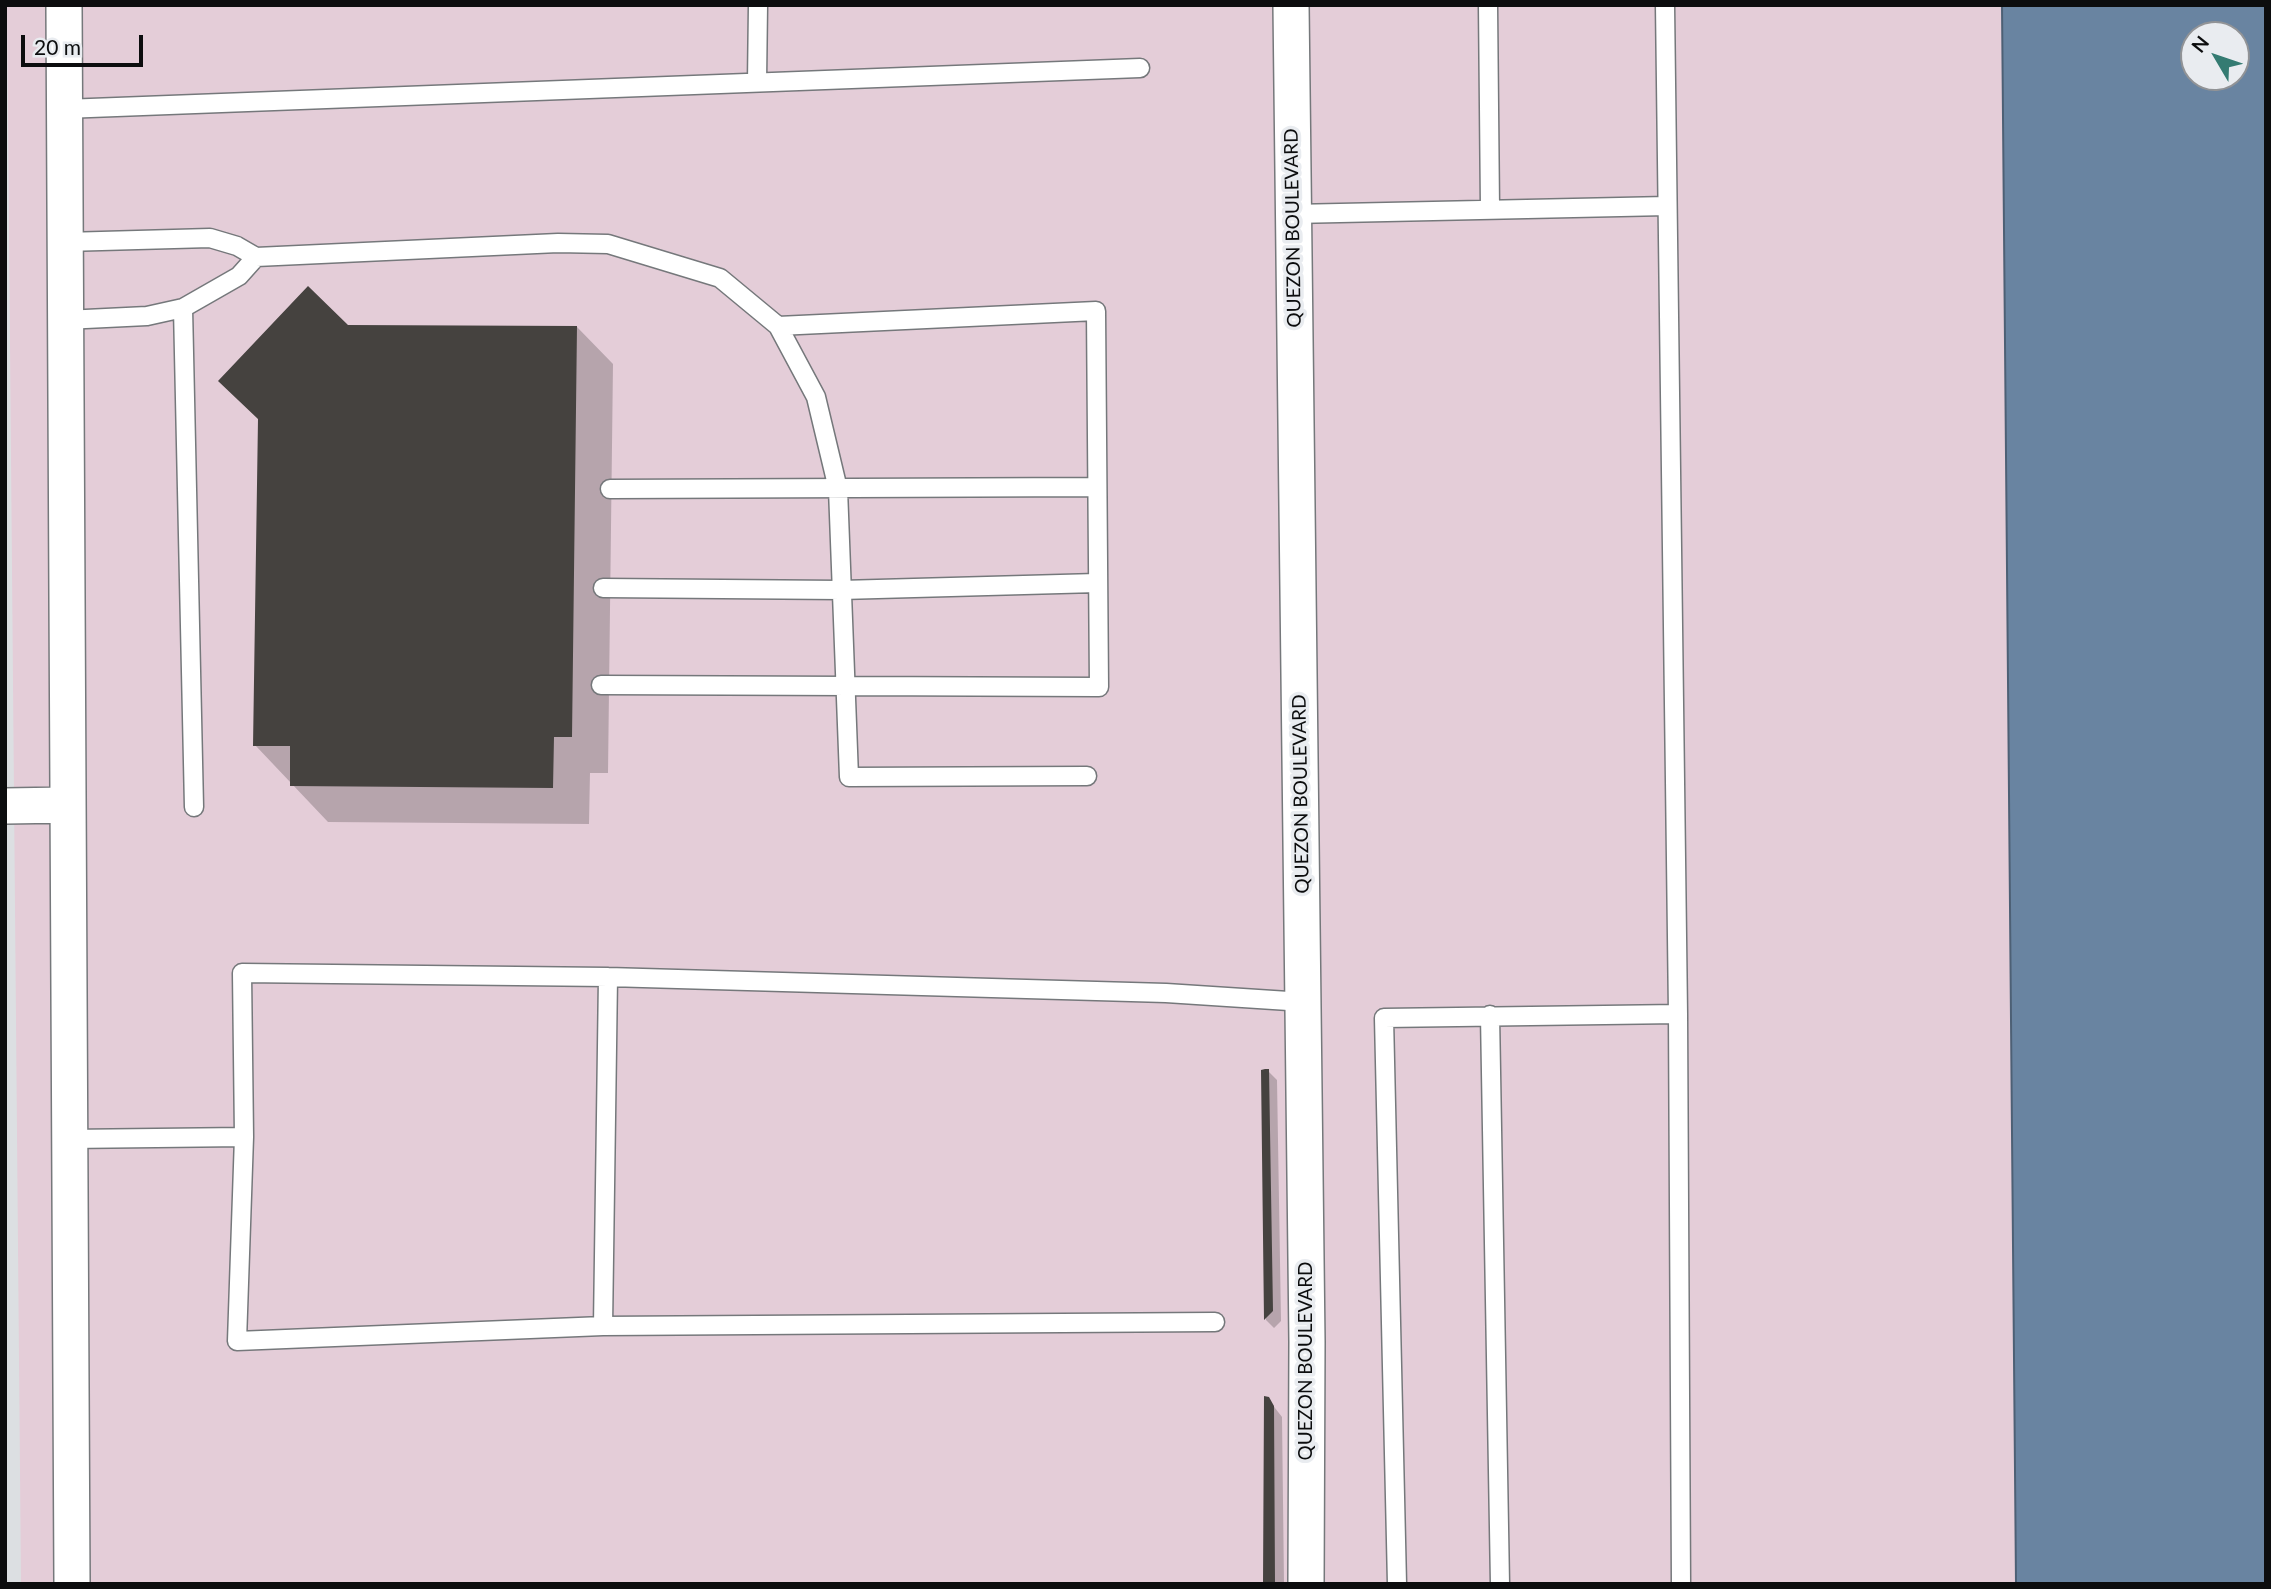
<!DOCTYPE html>
<style>
body{margin:0}
#map{position:relative;width:2271px;height:1589px;overflow:hidden;background:#dcdfe2;font-family:Lato,sans-serif}
canvas{display:block}
.frame{position:absolute;inset:0;border:7px solid #0c0d0e;pointer-events:none}
.north{position:absolute;left:2180px;top:21px;width:70px;height:70px;box-sizing:border-box;background:#e9ecf0;border:2px solid #919396;border-radius:50%;rotate:309deg;font-size:19px;font-weight:700;line-height:28px;text-align:center;color:#0c0d0e}
.north::after{content:'';display:block;margin:auto;width:24px;height:32px;background:#347b72;clip-path:polygon(50% 0,100% 100%,50% 72%,0 100%)}
.scale{position:absolute;left:21px;top:35px;width:122px;height:32px;box-sizing:border-box;border:4px solid #0c0d0e;border-top:0;padding-left:9px;font-size:21px;line-height:24px;white-space:nowrap;color:#0c0d0e;-webkit-text-stroke:5px #e9ecf0;paint-order:stroke}
</style>
<div id="map">
<canvas width="2271" height="1589"></canvas>
<div class="frame"></div>
<div class="north">N</div>
<div class="scale">20 m</div>
</div>
<script>
const c = document.querySelector('canvas').getContext('2d');
c.lineJoin = 'round';
function fillPath(path, color) { c.fillStyle = color; c.fill(path, 'evenodd'); }
const toPath = rows => new Path2D(rows.map(r => 'M' + r).join(''));
function strokePath(path, color, width, dash) { c.strokeStyle = color; c.lineWidth = width; c.lineCap = dash ? 'butt' : 'round'; c.setLineDash(dash || []); c.stroke(path); }
function drawText(font, color, halo, rows, align = 'center') {
  c.font = font + ' Lato,sans-serif'; c.lineWidth = 7; c.setLineDash([]); c.textBaseline = 'middle'; c.strokeStyle = halo; c.fillStyle = color; for (const [text, x, y, turn = 0] of rows) {
    c.save(); c.translate(x, y); c.rotate((+turn || 0) * Math.PI / 180); c.textAlign = isNaN(turn) ? turn : align; if (halo) c.strokeText(text, 0, 0); c.fillText(text, 0, 0); c.restore();
  }
}
const industrial = toPath([
 [7,5,2002,5,2016,1584,21,1584]
]);
const water = toPath([
 [2002,5,2266,5,2266,1584,2016,1584,2002,5],
 [2194,35,2236,35,2236,77,2194,77,2194,35]
]);
const shadow = toPath([
 [348,326,577,327,613,364,608,773,590,773,589,824,328,822,255,745,259,420],
 [1262,1071,1268,1071,1277,1080,1281,1321,1274,1328,1266,1320],
 [1268,1399,1282,1417,1284,1584,1267,1584]
]);
const building = toPath([
 [308,286,348,325,577,326,572,737,554,737,553,788,290,786,290,746,253,746,258,419,218,381],
 [1265,1069,1269,1069,1273,1311,1264,1320,1261,1070],
 [1264,1396,1269,1397,1274,1406,1275,1584,1263,1584]
]);
const lane = toPath([
 [1488,5,1490,209],
 [1665,5,1678,1014,1681,1584],
 [757,82,758,5],
 [64,109,1140,68],
 [1293,214,1667,206],
 [65,242,210,238,237,246,256,257,558,243,608,244,720,278,778,326,816,397,838,489,849,777,1087,776],
 [183,308,239,276,256,257],
 [65,320,147,316,183,308,194,807],
 [610,489,1095,487],
 [603,588,841,590,1097,583],
 [601,685,1099,687,1096,311,778,326],
 [608,977,603,1326,1215,1322],
 [1490,1015,1500,1584],
 [68,1139,244,1137],
 [603,1326,237,1341,244,1137,242,973,608,977,1166,993,1304,1002],
 [1397,1584,1384,1018,1678,1014]
]);
const street = toPath([
 [64,5,72,1584],
 [1291,5,1307,1342,1306,1584],
 [5,806,66,805]
]);
const streetNames = [
 ["QUEZON BOULEVARD",1293,228,-91],
 ["QUEZON BOULEVARD",1301,794,-91],
 ["QUEZON BOULEVARD",1306,1361,-90]
];
fillPath(industrial, '#e4cdd8');
fillPath(water, '#6984a1');
strokePath(water, '#4d6075', 2);
fillPath(shadow, '#0003');
fillPath(building, '#45423f');
strokePath(lane, '#75787b', 21);
strokePath(street, '#75787b', 38);
strokePath(lane, '#fff', 18);
strokePath(street, '#fff', 35);
drawText('19px', '#0c0d0e', '#e9ecf0', streetNames);
</script>
